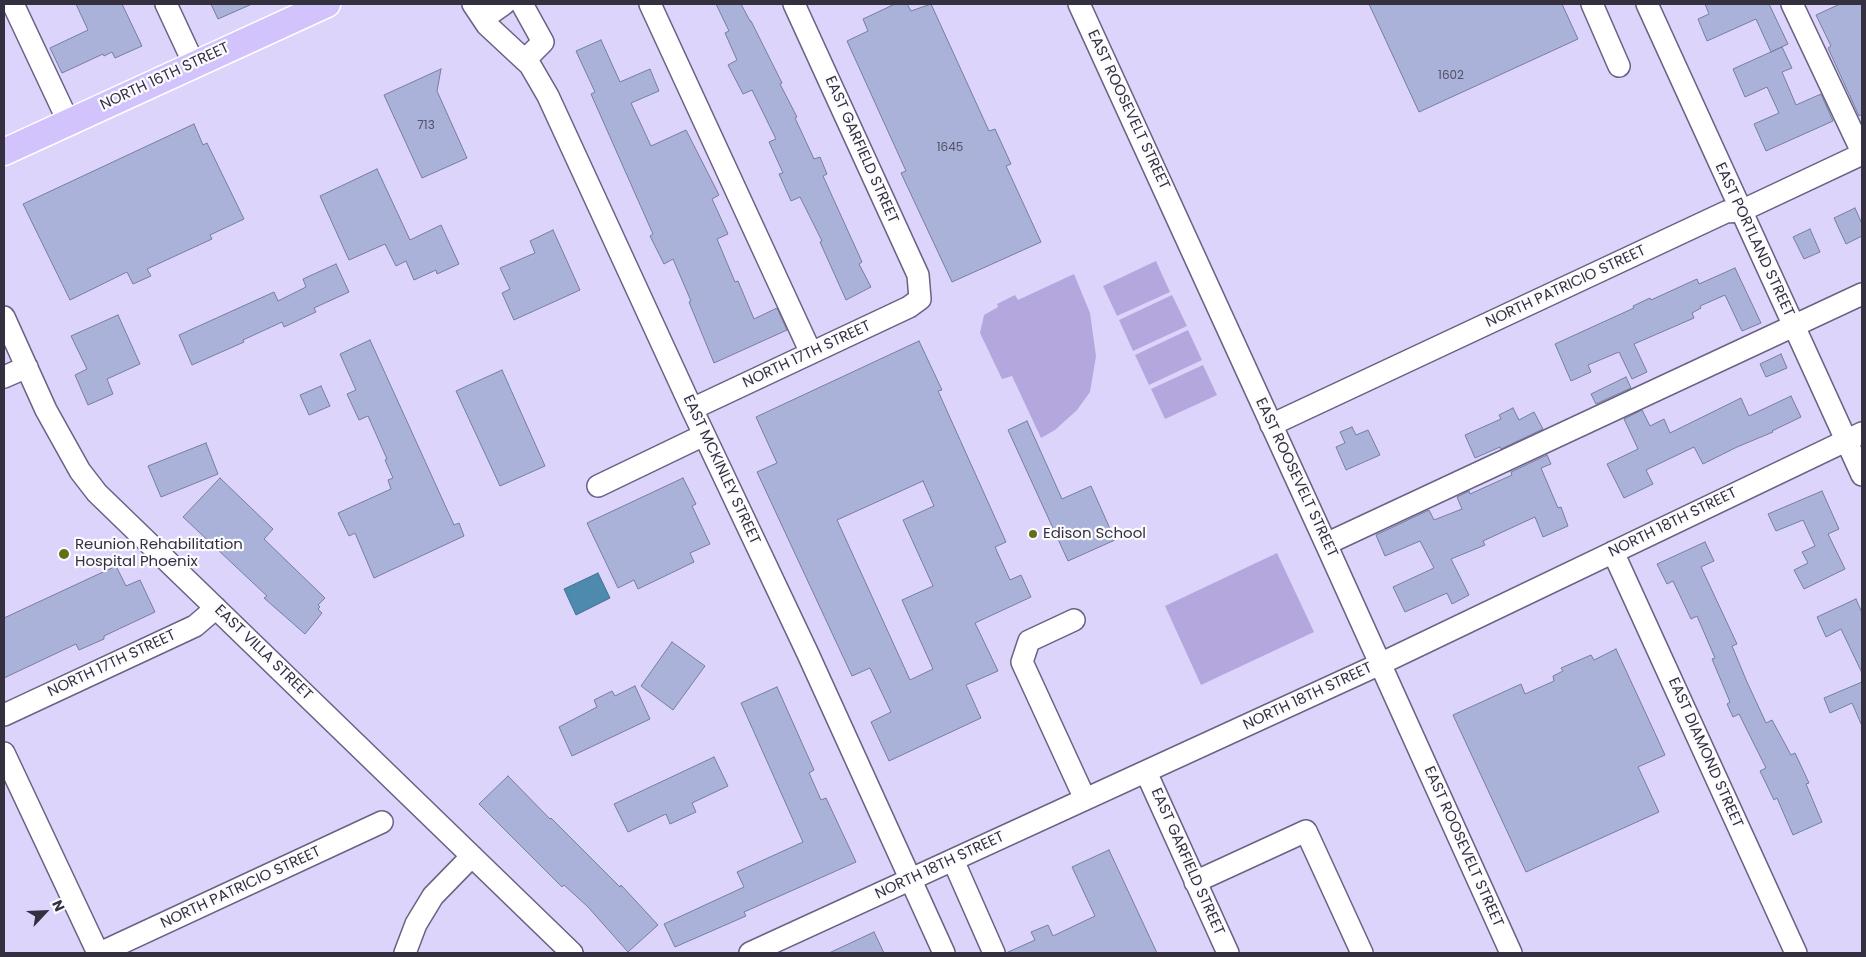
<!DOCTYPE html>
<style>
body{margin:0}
#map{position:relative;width:1866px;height:957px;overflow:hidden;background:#ddd4fc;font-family:Poppins,sans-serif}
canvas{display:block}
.frame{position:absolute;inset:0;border:5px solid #34303f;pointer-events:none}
.north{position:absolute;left:20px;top:887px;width:50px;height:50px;-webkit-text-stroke:4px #fcfbff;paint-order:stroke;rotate:65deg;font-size:14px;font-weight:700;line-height:20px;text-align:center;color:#34303f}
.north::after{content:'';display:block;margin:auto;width:18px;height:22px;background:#34303f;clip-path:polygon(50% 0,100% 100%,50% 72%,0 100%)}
</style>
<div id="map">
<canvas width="1866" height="957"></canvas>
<div class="frame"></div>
<div class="north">N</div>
</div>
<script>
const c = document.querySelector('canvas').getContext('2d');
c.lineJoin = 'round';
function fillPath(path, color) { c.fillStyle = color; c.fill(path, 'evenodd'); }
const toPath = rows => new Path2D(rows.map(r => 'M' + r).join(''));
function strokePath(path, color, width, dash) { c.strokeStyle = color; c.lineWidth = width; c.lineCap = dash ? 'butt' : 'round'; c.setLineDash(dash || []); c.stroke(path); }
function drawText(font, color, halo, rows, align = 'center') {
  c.font = font + ' Poppins,sans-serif'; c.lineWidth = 4.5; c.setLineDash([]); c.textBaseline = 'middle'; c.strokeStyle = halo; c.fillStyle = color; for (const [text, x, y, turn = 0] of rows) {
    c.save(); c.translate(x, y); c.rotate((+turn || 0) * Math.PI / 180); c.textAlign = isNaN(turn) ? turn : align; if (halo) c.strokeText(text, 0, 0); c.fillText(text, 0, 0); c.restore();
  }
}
const green = toPath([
 [1156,261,1170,292,1117,316,1103,286],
 [1074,274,1090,313,1096,356,1090,392,1077,410,1055,430,1041,438,1012,376,1002,379,980,333,984,315,998,307,997,304,1015,295,1018,300],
 [1172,295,1187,326,1133,351,1119,320],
 [1188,330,1202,360,1149,385,1135,355],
 [1203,365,1217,395,1165,419,1151,389],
 [1277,553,1314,632,1201,685,1165,606]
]);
const water = toPath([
 [598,573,610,598,576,615,564,589,598,573]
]);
const building = toPath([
 [76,4,122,4,142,46,115,58,112,52,104,56,103,54,62,73,50,48,88,30,76,4],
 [211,4,252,4,218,19,211,4],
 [716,4,741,4,750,21,751,21,782,83,780,84,797,117,795,118,814,159,820,157,827,174,823,176,862,262,859,264,871,287,846,300,820,242,822,241,800,197,791,201,779,174,783,173,769,142,776,139,752,90,743,94,728,65,737,60,725,33,729,31,716,4],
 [895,4,907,4,911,11,931,4,989,131,995,129,1011,164,1006,166,1041,242,952,282,901,173,906,171,847,41,868,31,863,19,895,4],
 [1369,4,1562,4,1578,39,1419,112,1369,4],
 [1705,4,1769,4,1788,44,1771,52,1756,19,1707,41,1698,19,1709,14,1705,4],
 [1840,4,1862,4,1862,114,1859,116,1828,48,1831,46,1816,15,1840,4],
 [601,40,620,82,650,69,659,91,631,103,651,146,686,130,719,195,712,199,728,234,717,239,735,282,738,281,754,319,777,308,787,330,714,363,689,302,691,301,673,259,664,264,650,236,653,234,591,94,595,92,576,51,601,40],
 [1782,47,1792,68,1782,72,1796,105,1821,94,1833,121,1766,151,1754,124,1779,113,1767,87,1745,97,1733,69,1782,47],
 [441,69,437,91,467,158,422,178,384,95,441,69],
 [194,124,203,145,207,143,244,219,210,235,212,239,147,269,151,276,133,284,127,272,70,300,23,204,194,124],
 [377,169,410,240,441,225,459,264,437,274,436,270,414,280,406,261,396,266,385,244,349,260,320,196,377,169],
 [1855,208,1862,224,1862,236,1846,244,1834,218,1855,208],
 [1810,229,1820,252,1804,259,1793,237,1810,229],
 [553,230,580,290,514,320,502,293,510,289,500,268,535,253,530,241,553,230],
 [336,264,349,292,314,308,316,312,284,327,282,322,243,340,244,342,192,365,179,335,274,292,278,301,306,287,303,279,336,264],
 [1735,268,1761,323,1742,331,1725,295,1700,306,1701,308,1692,313,1694,318,1634,344,1647,372,1632,379,1619,352,1588,365,1591,372,1571,381,1555,344,1634,308,1633,306,1650,298,1651,300,1697,279,1699,284,1735,268],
 [118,315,140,364,107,379,113,394,88,405,75,375,87,369,71,336,118,315],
 [370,340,454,525,459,523,464,536,374,578,355,533,349,536,338,513,391,489,388,480,393,478,385,460,387,459,368,416,359,420,347,394,356,390,340,354,370,340],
 [919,341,942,390,938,391,1006,542,995,547,1010,580,1021,575,1031,597,975,623,998,671,966,685,981,718,889,761,871,722,891,712,870,668,852,676,757,472,777,463,756,417,919,341],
 [923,481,934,506,903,520,933,586,902,600,933,669,910,680,837,520,923,481],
 [1781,354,1787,368,1766,377,1760,364,1781,354],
 [502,370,545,466,500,486,456,391,502,370],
 [1626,377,1631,388,1596,404,1591,394,1626,377],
 [321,386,330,406,309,415,300,395,321,386],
 [1791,396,1801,417,1772,431,1773,432,1737,447,1703,464,1694,447,1646,470,1653,484,1624,498,1607,464,1638,449,1624,419,1642,410,1650,426,1664,419,1670,433,1741,398,1749,416,1791,396],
 [1513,408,1519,420,1534,412,1543,429,1501,449,1500,447,1475,458,1465,435,1501,419,1499,415,1513,408],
 [1027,421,1062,499,1091,486,1115,540,1068,561,1008,430,1027,421],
 [1352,427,1356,435,1368,430,1380,455,1346,470,1336,447,1345,443,1340,432,1352,427],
 [206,443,218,474,161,497,148,466,206,443],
 [1547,455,1551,464,1541,468,1558,508,1561,507,1568,526,1543,537,1535,517,1483,541,1485,545,1451,559,1469,595,1452,604,1447,593,1405,612,1393,587,1434,568,1420,541,1385,556,1376,535,1429,510,1434,520,1462,509,1457,497,1469,491,1470,494,1512,475,1511,472,1547,455],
 [220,478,273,529,264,539,325,598,318,605,320,607,318,609,322,613,305,634,264,598,267,596,183,517,220,478],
 [683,478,696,504,692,506,710,544,690,553,694,562,638,589,634,580,618,588,587,523,683,478],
 [1822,491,1839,529,1828,534,1845,569,1804,589,1794,570,1808,563,1802,552,1815,546,1803,520,1776,531,1768,514,1822,491],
 [1705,542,1714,561,1701,567,1737,644,1732,646,1747,682,1766,723,1772,720,1791,755,1795,753,1809,783,1806,784,1822,822,1793,835,1777,798,1774,800,1760,771,1766,768,1739,714,1733,717,1727,704,1730,702,1712,659,1715,658,1697,616,1691,619,1673,581,1667,584,1657,564,1705,542],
 [116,566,126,586,140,580,155,612,104,636,104,639,79,650,76,644,4,678,4,618,116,566],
 [1856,599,1862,613,1862,673,1841,629,1826,637,1817,617,1856,599],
 [672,642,705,666,673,710,641,686,672,642],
 [1616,649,1665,755,1638,767,1659,812,1526,872,1453,715,1521,684,1525,694,1554,681,1553,676,1563,671,1561,668,1591,655,1594,660,1616,649],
 [1862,682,1862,726,1852,703,1830,713,1824,698,1862,682],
 [635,686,650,719,572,756,559,727,597,707,594,700,612,691,615,696,635,686],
 [777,687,814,770,809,773,821,800,826,798,856,862,744,912,746,916,675,947,664,924,744,887,737,872,803,842,741,703,777,687],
 [714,757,728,786,692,803,696,812,670,824,666,814,628,832,614,804,714,757],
 [508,776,550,819,551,818,620,887,621,885,658,925,628,952,588,907,564,885,562,887,479,804,508,776],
 [1109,850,1157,953,1006,953,1035,940,1031,932,1048,925,1053,936,1095,916,1072,867,1109,850],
 [874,932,884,953,829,953,874,932]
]);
const minor = toPath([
 [13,4,68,121],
 [166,4,194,64],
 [473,4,487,25,530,65,548,96,692,409,808,654,944,953],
 [522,4,543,42,525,60],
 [650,4,811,353],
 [1079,4,1326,544,1511,953],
 [1592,4,1619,66],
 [1647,4,1862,475],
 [1792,4,1862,152],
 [483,19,504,4],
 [4,317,46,410,80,471,97,493,572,953],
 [4,377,27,367],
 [692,409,909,307,920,299,918,275,794,4],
 [1271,425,1726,212,1741,211,1862,154],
 [598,486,704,435],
 [1326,544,1862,294],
 [1613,552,1796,953],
 [1074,620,1029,641,1022,662,1085,799],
 [4,715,195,626,216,608],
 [4,753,98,953],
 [1146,772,1228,953],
 [953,860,994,953],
 [1195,882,1306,831,1362,953],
 [100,953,382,822],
 [405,953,416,924,433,896,472,856],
 [750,953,1380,664,1862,433]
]);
const major = toPath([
 [4,152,327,4]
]);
const markers = [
 [1033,534,5,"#656f17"],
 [64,554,6,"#656f17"]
];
const numberNames = [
 ["1602",1451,76],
 ["713",426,126],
 ["1645",950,148]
];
const streetNames = [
 ["NORTH 16TH STREET",165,77,-25],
 ["EAST ROOSEVELT STREET",1128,110,65],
 ["EAST GARFIELD STREET",861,150,66],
 ["EAST PORTLAND STREET",1754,240,65],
 ["NORTH PATRICIO STREET",1566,287,-25],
 ["NORTH 17TH STREET",807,355,-25],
 ["EAST MCKINLEY STREET",721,470,65],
 ["EAST ROOSEVELT STREET",1296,478,65],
 ["NORTH 18TH STREET",1673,523,-26],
 ["EAST VILLA STREET",263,653,44],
 ["NORTH 17TH STREET",112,664,-25],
 ["NORTH 18TH STREET",1308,697,-25],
 ["EAST DIAMOND STREET",1705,753,66],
 ["EAST ROOSEVELT STREET",1463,847,66],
 ["EAST GARFIELD STREET",1187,862,66],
 ["NORTH 18TH STREET",940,866,-25],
 ["NORTH PATRICIO STREET",241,888,-25]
];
const poiNames = [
 ["Edison School",1043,534],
 ["Reunion Rehabilitation",75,545],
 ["Hospital Phoenix",75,562]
];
fillPath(green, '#b4a7dd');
fillPath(water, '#4d8aae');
strokePath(water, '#466f8d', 1);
fillPath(building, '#aab2d9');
strokePath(building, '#767da1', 1);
strokePath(minor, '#6a6184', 24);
strokePath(major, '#fff', 29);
strokePath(minor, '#fff', 21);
strokePath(major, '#d3c3fd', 26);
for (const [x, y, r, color] of markers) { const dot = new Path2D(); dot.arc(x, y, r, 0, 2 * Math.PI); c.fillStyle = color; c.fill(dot); strokePath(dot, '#fcfbff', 2); }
drawText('12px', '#525066', null, numberNames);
drawText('15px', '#34303f', '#fcfbff', streetNames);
drawText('15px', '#34303f', '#fcfbff', poiNames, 'left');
</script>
